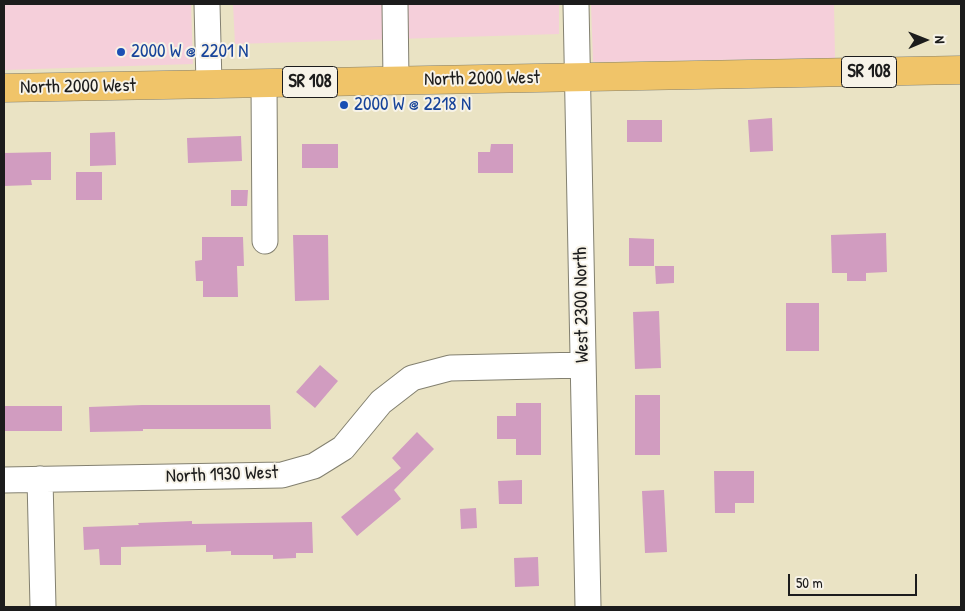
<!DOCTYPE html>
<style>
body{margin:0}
#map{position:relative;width:965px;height:611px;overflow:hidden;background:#eae3c4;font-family:"Patrick Hand",sans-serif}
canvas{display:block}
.frame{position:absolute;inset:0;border:5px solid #1c1c1c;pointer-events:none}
.north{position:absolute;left:900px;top:15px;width:50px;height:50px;-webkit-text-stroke:4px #f7f3e8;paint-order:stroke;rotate:89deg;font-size:14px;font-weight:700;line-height:20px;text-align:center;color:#1c1c1c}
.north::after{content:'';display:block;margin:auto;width:18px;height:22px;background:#1c1c1c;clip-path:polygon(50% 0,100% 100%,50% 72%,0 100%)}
.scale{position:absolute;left:788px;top:574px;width:129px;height:22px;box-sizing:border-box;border:2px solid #1c1c1c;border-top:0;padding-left:6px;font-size:15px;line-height:18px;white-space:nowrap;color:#1c1c1c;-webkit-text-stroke:4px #f7f3e8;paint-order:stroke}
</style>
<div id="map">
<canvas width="965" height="611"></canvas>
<div class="frame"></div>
<div class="north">N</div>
<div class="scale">50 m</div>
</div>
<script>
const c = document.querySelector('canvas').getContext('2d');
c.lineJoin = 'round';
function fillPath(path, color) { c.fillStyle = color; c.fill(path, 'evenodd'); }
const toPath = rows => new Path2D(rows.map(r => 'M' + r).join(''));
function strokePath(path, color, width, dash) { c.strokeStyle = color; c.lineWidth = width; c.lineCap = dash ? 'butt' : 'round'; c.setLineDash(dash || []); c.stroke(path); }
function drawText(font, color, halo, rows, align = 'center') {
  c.font = font + ' "Patrick Hand",sans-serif'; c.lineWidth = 4; c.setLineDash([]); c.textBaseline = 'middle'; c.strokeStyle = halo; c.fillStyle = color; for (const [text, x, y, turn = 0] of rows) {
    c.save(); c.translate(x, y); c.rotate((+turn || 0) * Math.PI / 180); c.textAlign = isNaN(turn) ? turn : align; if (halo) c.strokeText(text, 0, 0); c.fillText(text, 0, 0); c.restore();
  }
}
const built = toPath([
 [4,4,191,4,193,64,4,70],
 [233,4,559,4,559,34,235,44],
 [591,4,834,4,835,58,593,62]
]);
const building = toPath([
 [772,118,773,151,750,152,748,120],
 [627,120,662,120,662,142,627,142],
 [115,132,116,165,90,166,90,133],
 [241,136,242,161,188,163,187,138],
 [302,144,338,144,338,168,302,168],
 [491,144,513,144,513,173,478,173,478,152,490,152],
 [51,152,51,180,31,180,32,185,4,186,4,153],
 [76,172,102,172,102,200,76,200],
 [231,190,248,190,247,206,231,206],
 [886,233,887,272,866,273,866,281,847,281,847,273,832,273,831,235],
 [293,235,328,235,329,300,295,301],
 [202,237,243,237,244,266,237,266,238,297,203,297,203,281,196,281,195,261,202,260],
 [629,238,654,239,654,266,629,266],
 [655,266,674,266,674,283,656,284],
 [786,303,819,303,819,351,786,351],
 [659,311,661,368,635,369,633,312],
 [320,365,338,381,315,408,296,392],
 [635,395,660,395,660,455,635,455],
 [516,403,541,403,541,455,516,455,516,439,497,439,497,416,516,416],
 [142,405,270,405,271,429,143,429,143,431,90,432,89,407],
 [4,406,62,406,62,431,4,431],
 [417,432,434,449,394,490,401,499,357,536,341,517,401,468,392,458],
 [714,471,754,471,754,503,735,503,735,513,715,513],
 [522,480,522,504,499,504,498,481],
 [664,490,667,552,645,553,642,491],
 [476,508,477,528,461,529,460,509],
 [192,521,192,524,312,522,313,553,296,553,296,558,273,559,273,555,231,555,231,551,206,552,206,545,121,547,121,565,100,565,99,549,84,550,83,527,139,525,138,523],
 [538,557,539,586,515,587,514,558]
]);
const minor = toPath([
 [207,4,209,84],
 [395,4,396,80],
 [576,4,588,607],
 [264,83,265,241],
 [40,479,43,607],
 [4,480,282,475,314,466,343,448,381,402,412,378,450,368,583,365]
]);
const major = toPath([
 [4,88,961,70]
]);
const markers = [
 [121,52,5,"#1a4fb4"],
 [344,105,5,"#1a4fb4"]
];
const shields = [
 [869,72,55],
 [310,82,55]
];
const shieldNames = [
 ["SR 108",869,72],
 ["SR 108",310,82]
];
const transitNames = [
 ["2000 W @ 2201 N",131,52],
 ["2000 W @ 2218 N",354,105]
];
const streetNames = [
 ["North 2000 West",482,79,-1],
 ["North 2000 West",78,87,-1],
 ["West 2300 North",582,305,-91],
 ["North 1930 West",222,475,-2]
];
fillPath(built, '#f5cfda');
fillPath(building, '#d19cc0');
strokePath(minor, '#838070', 27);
strokePath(major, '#838070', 29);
strokePath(minor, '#fff', 25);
strokePath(major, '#f0c469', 28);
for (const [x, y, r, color] of markers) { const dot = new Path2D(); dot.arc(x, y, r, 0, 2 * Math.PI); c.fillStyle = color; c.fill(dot); strokePath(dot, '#f7f3e8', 2); }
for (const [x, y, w] of shields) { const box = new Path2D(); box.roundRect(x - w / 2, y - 15.5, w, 31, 4); c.fillStyle = '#f7f3e8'; c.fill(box); strokePath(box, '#1c1c1c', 1); }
drawText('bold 18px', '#1c1c1c', null, shieldNames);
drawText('19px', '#164399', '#f7f3e8', transitNames, 'left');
drawText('19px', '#1c1c1c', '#f7f3e8', streetNames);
</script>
